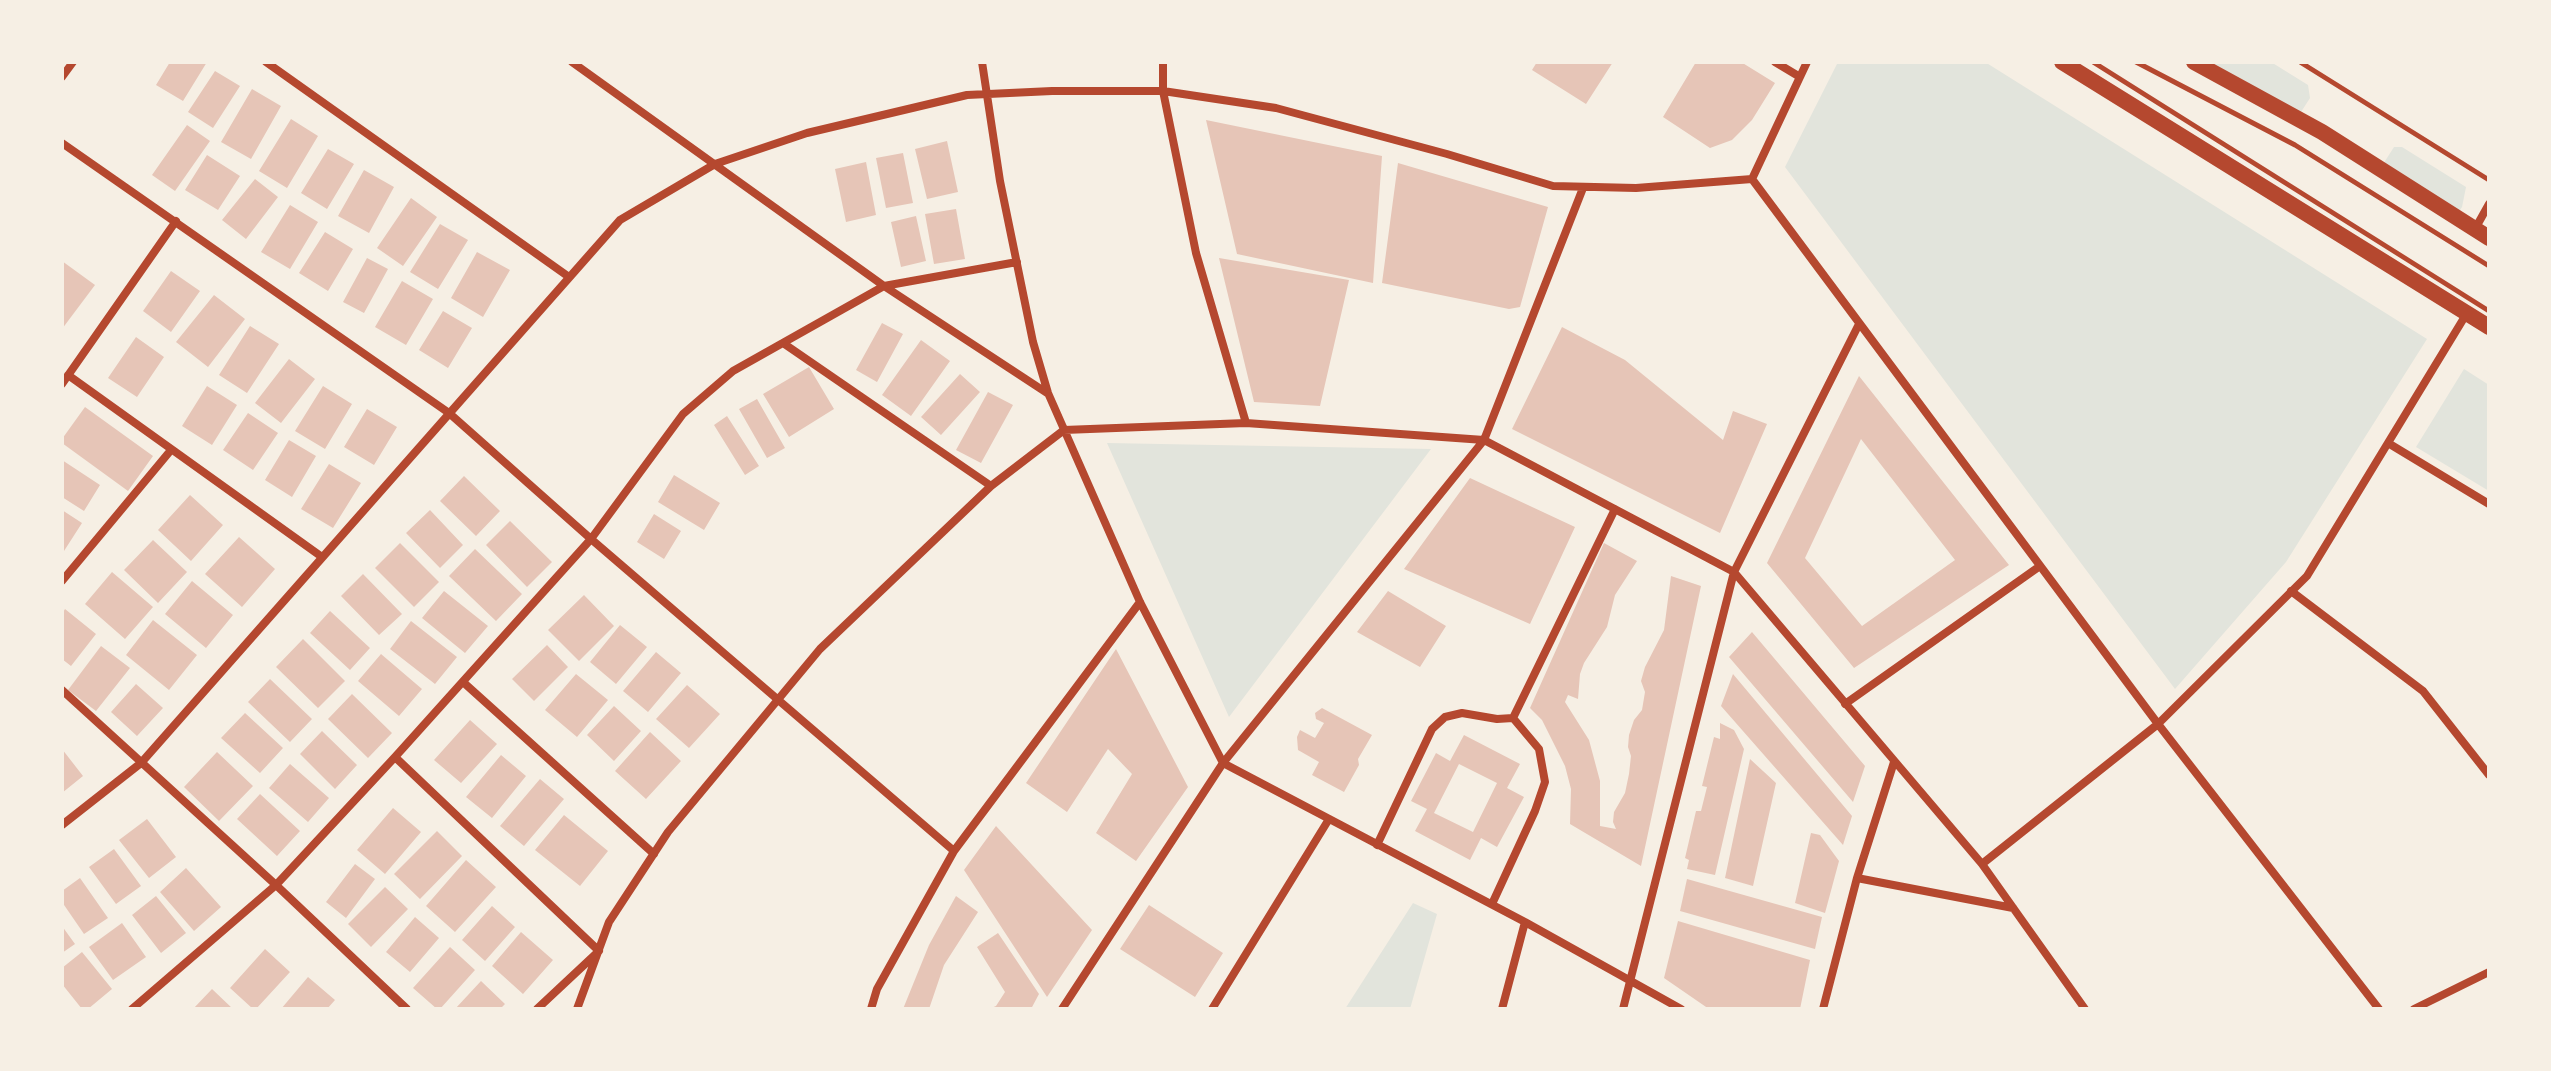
<!DOCTYPE html>
<style>
body{margin:0}
#map{position:relative;width:2551px;height:1071px;overflow:hidden;background:#f6efe4;font-family:"PT Sans",sans-serif}
canvas{display:block}
.frame{position:absolute;inset:0;border:64px solid #f6efe4;pointer-events:none}
</style>
<div id="map">
<canvas width="2551" height="1071"></canvas>
<div class="frame"></div>
</div>
<script>
const c = document.querySelector('canvas').getContext('2d');
c.lineJoin = 'round';
function fillPath(path, color) { c.fillStyle = color; c.fill(path, 'evenodd'); }
const toPath = rows => new Path2D(rows.map(r => 'M' + r).join(''));
function strokePath(path, color, width, dash) { c.strokeStyle = color; c.lineWidth = width; c.lineCap = dash ? 'butt' : 'round'; c.setLineDash(dash || []); c.stroke(path); }
const green = toPath([
 [1838,62,1985,62,2427,339,2286,562,2175,689,1785,167],
 [2205,62,2271,62,2308,85,2310,98,2301,112],
 [2394,147,2402,147,2466,187,2462,207,2454,219,2378,172],
 [2464,369,2489,385,2489,491,2416,447],
 [1107,443,1431,449,1229,717],
 [1413,903,1437,914,1410,1009,1345,1009]
]);
const building = toPath([
 [170,62,207,62,183,101,156,85],
 [1537,62,1613,62,1586,104,1532,70],
 [1696,62,1741,62,1775,83,1752,120,1732,140,1710,148,1663,117],
 [215,71,240,86,213,128,188,112],
 [252,89,281,106,251,159,221,142],
 [291,119,318,136,287,188,259,171],
 [1206,120,1382,156,1373,283,1237,254],
 [187,125,210,141,175,191,152,175],
 [947,141,958,192,927,199,915,149],
 [328,149,354,164,327,209,301,193],
 [903,153,913,203,886,208,876,158],
 [207,155,240,176,218,210,185,190],
 [866,162,876,215,846,222,835,169],
 [1398,163,1548,207,1520,307,1509,309,1382,283],
 [364,170,394,187,369,233,338,216],
 [255,179,278,197,246,239,222,220],
 [411,198,437,217,403,266,377,248],
 [290,205,318,222,290,269,261,252],
 [956,209,965,259,934,264,925,214],
 [916,216,926,261,901,267,891,222],
 [440,224,468,240,438,289,410,272],
 [325,232,353,249,328,291,299,273],
 [477,252,510,270,483,317,451,298],
 [367,258,388,269,364,313,343,302],
 [1219,258,1349,280,1320,406,1254,402],
 [62,261,95,285,62,329],
 [171,271,200,291,171,332,143,311],
 [402,281,433,299,406,345,375,327],
 [214,295,245,319,208,367,176,342],
 [443,311,472,328,448,368,419,350],
 [882,323,903,334,877,382,856,370],
 [250,326,279,344,247,393,219,375],
 [1562,327,1625,360,1723,440,1733,411,1767,424,1720,533,1512,429],
 [136,337,164,357,137,397,108,378],
 [921,340,950,361,911,416,882,395],
 [289,359,315,379,281,423,255,403],
 [809,367,834,409,789,437,763,394],
 [960,374,980,392,941,435,921,417],
 [1859,376,2009,565,1854,668,1767,563],
 [1861,439,1955,560,1862,626,1805,558],
 [207,386,237,405,212,445,182,426],
 [323,386,352,404,325,449,295,431],
 [988,392,1013,405,981,463,956,450],
 [757,399,785,448,767,458,739,409],
 [85,407,153,456,128,491,62,443,62,439],
 [367,409,397,427,374,465,344,447],
 [248,413,278,433,253,470,223,450],
 [727,416,759,466,745,475,714,425],
 [289,440,316,456,292,497,265,480],
 [62,460,100,485,84,511,62,497],
 [329,464,361,483,333,528,301,509],
 [674,475,720,503,704,530,658,502],
 [464,476,500,511,476,536,440,501],
 [1470,478,1575,527,1530,624,1404,569],
 [190,495,223,525,191,561,158,530],
 [62,510,82,523,64,551,62,549],
 [430,510,463,545,440,568,406,533],
 [654,514,681,531,664,559,637,542],
 [510,521,552,562,527,587,486,545],
 [239,537,275,569,242,607,205,574],
 [153,540,187,572,158,603,124,570],
 [400,543,439,582,414,607,375,568],
 [1604,543,1637,561,1615,595,1607,627,1584,663,1580,674,1578,699,1568,695,1565,702,1589,740,1600,781,1600,826,1616,829,1613,822,1614,812,1625,793,1629,774,1631,756,1628,747,1629,735,1634,720,1642,710,1645,692,1641,681,1645,667,1664,630,1671,576,1701,586,1641,866,1570,824,1571,789,1565,766,1542,720,1530,708],
 [475,549,522,594,496,621,449,576],
 [112,572,153,607,125,639,85,604],
 [363,574,402,614,379,635,341,596],
 [192,581,233,615,206,648,165,614],
 [444,591,488,626,465,653,422,618],
 [1388,591,1446,626,1420,667,1357,632],
 [584,595,614,626,579,661,548,630],
 [65,609,96,634,71,666,62,659,62,614],
 [330,611,370,648,350,670,310,633],
 [153,620,197,655,169,690,126,655],
 [411,621,457,657,435,684,390,649],
 [620,625,647,647,616,684,590,662],
 [1752,632,1865,766,1853,802,1729,657],
 [303,639,345,681,318,708,276,667],
 [547,645,568,667,534,701,512,679],
 [101,646,130,668,96,711,68,690],
 [1116,649,1188,787,1136,861,1096,833,1132,774,1108,749,1067,812,1026,783],
 [656,652,681,673,648,712,623,691],
 [381,654,422,689,399,716,358,681],
 [576,674,608,700,577,737,545,710],
 [1733,674,1852,816,1843,845,1721,706],
 [270,679,312,719,290,742,248,702],
 [136,684,163,708,137,736,111,712],
 [687,685,720,714,689,748,656,719],
 [352,694,392,733,368,758,328,719],
 [614,706,641,731,614,761,587,735],
 [1322,708,1372,735,1358,759,1359,765,1344,792,1312,775,1319,762,1298,750,1297,737,1300,730,1315,738,1324,723,1316,719,1315,713],
 [245,713,283,748,260,773,221,738],
 [470,720,497,744,461,783,434,760],
 [1720,723,1734,730,1744,749,1715,875,1687,869,1689,860,1685,858,1696,811,1701,811,1707,787,1702,786,1714,737,1720,739],
 [322,731,357,765,335,789,300,754],
 [650,732,681,761,646,799,615,771],
 [1464,735,1520,764,1507,788,1524,797,1497,847,1481,838,1470,860,1415,831,1427,809,1411,801,1436,753,1450,761],
 [1459,764,1497,783,1473,832,1434,813],
 [62,749,83,776,62,793],
 [217,752,253,786,219,821,184,787],
 [501,755,526,776,492,818,466,797],
 [1750,759,1776,783,1753,886,1725,878],
 [290,764,329,798,308,822,269,788],
 [540,779,564,799,524,846,500,826],
 [260,794,300,831,277,856,237,819],
 [393,808,421,832,385,874,357,850],
 [564,815,608,851,580,886,535,850],
 [147,819,176,857,149,878,119,840],
 [996,826,1092,930,1047,997,964,870],
 [437,831,462,856,420,899,394,874],
 [1811,833,1820,835,1839,861,1825,913,1795,903],
 [114,849,141,886,116,904,89,867],
 [466,860,496,887,455,932,426,906],
 [355,864,375,879,346,918,326,902],
 [186,868,221,907,194,931,160,892],
 [80,878,108,918,84,934,62,902,62,891],
 [1687,879,1822,917,1815,949,1680,911],
 [385,887,408,909,371,947,348,924],
 [156,896,186,933,161,953,132,915],
 [956,896,978,912,944,965,929,1009,903,1009,929,945],
 [1149,905,1223,953,1195,997,1120,949],
 [492,906,515,927,485,961,462,940],
 [415,917,439,938,410,972,386,952],
 [1678,921,1810,960,1800,1009,1709,1009,1664,978],
 [122,923,146,957,113,980,89,947],
 [62,926,75,944,62,953],
 [521,932,553,960,523,994,492,966],
 [998,933,1039,994,1031,1009,989,1009,996,1006,1005,992,977,947],
 [450,947,475,970,440,1009,437,1009,413,988],
 [265,949,290,972,256,1009,253,1009,230,988],
 [82,952,112,989,88,1009,82,1009,62,984,62,968],
 [308,977,335,1000,327,1009,281,1009],
 [481,981,505,1004,500,1009,455,1009],
 [212,989,233,1009,193,1009]
]);
const path = toPath([
 [2489,368,2489,370]
]);
const service = toPath([
 [2093,62,2489,311],
 [2136,62,2295,145,2489,266],
 [2300,62,2489,180]
]);
const minor = toPath([
 [266,62,569,277],
 [572,62,884,286,1047,393],
 [982,62,1000,181,1033,342,1048,393,1140,602,1223,763,1525,922,1681,1009],
 [1163,62,1163,91,1196,253,1246,423],
 [1775,62,1800,77],
 [62,77,73,62],
 [62,143,449,413,591,539,954,851],
 [1752,179,2158,724,2379,1009],
 [1752,179,1807,62],
 [2475,229,2489,204],
 [783,343,991,486],
 [68,375,322,557],
 [62,384,176,221],
 [1064,430,1246,423,1484,440,1734,572,1982,864,2085,1009],
 [2388,443,2489,504],
 [62,581,171,450],
 [2291,591,2423,691,2489,775],
 [463,682,654,854],
 [62,690,276,885,407,1009],
 [1845,704,2040,566],
 [395,757,599,951,537,1009],
 [62,825,141,763,620,220,715,164,807,133,967,95,1052,91,1163,91,1276,108,1447,154,1553,186,1636,188,1752,179],
 [1377,845,1432,729,1445,717,1462,713,1497,719,1513,718,1615,509],
 [1982,864,2158,724,2307,576,2467,313],
 [1857,878,2013,908],
 [1492,904,1535,811,1545,782,1539,749,1513,718],
 [132,1009,276,885,395,757,591,539,683,414,733,371,884,286,1017,262],
 [577,1009,609,922,668,832,820,649,991,486,1064,430],
 [871,1009,877,989,954,851,1140,602],
 [1062,1009,1223,763,1484,440,1583,188],
 [1212,1009,1329,819],
 [1502,1009,1525,922],
 [1623,1009,1734,572,1859,324],
 [1823,1009,1857,878,1894,762],
 [2414,1009,2489,972]
]);
const primary = toPath([
 [2062,62,2489,327],
 [2194,62,2322,132,2489,238]
]);
fillPath(green, '#e2e4dc');
fillPath(building, '#e6c5b7');
strokePath(path, '#b5482f', 4);
strokePath(service, '#b5482f', 5);
strokePath(minor, '#b5482f', 8);
strokePath(primary, '#b5482f', 16);
</script>
